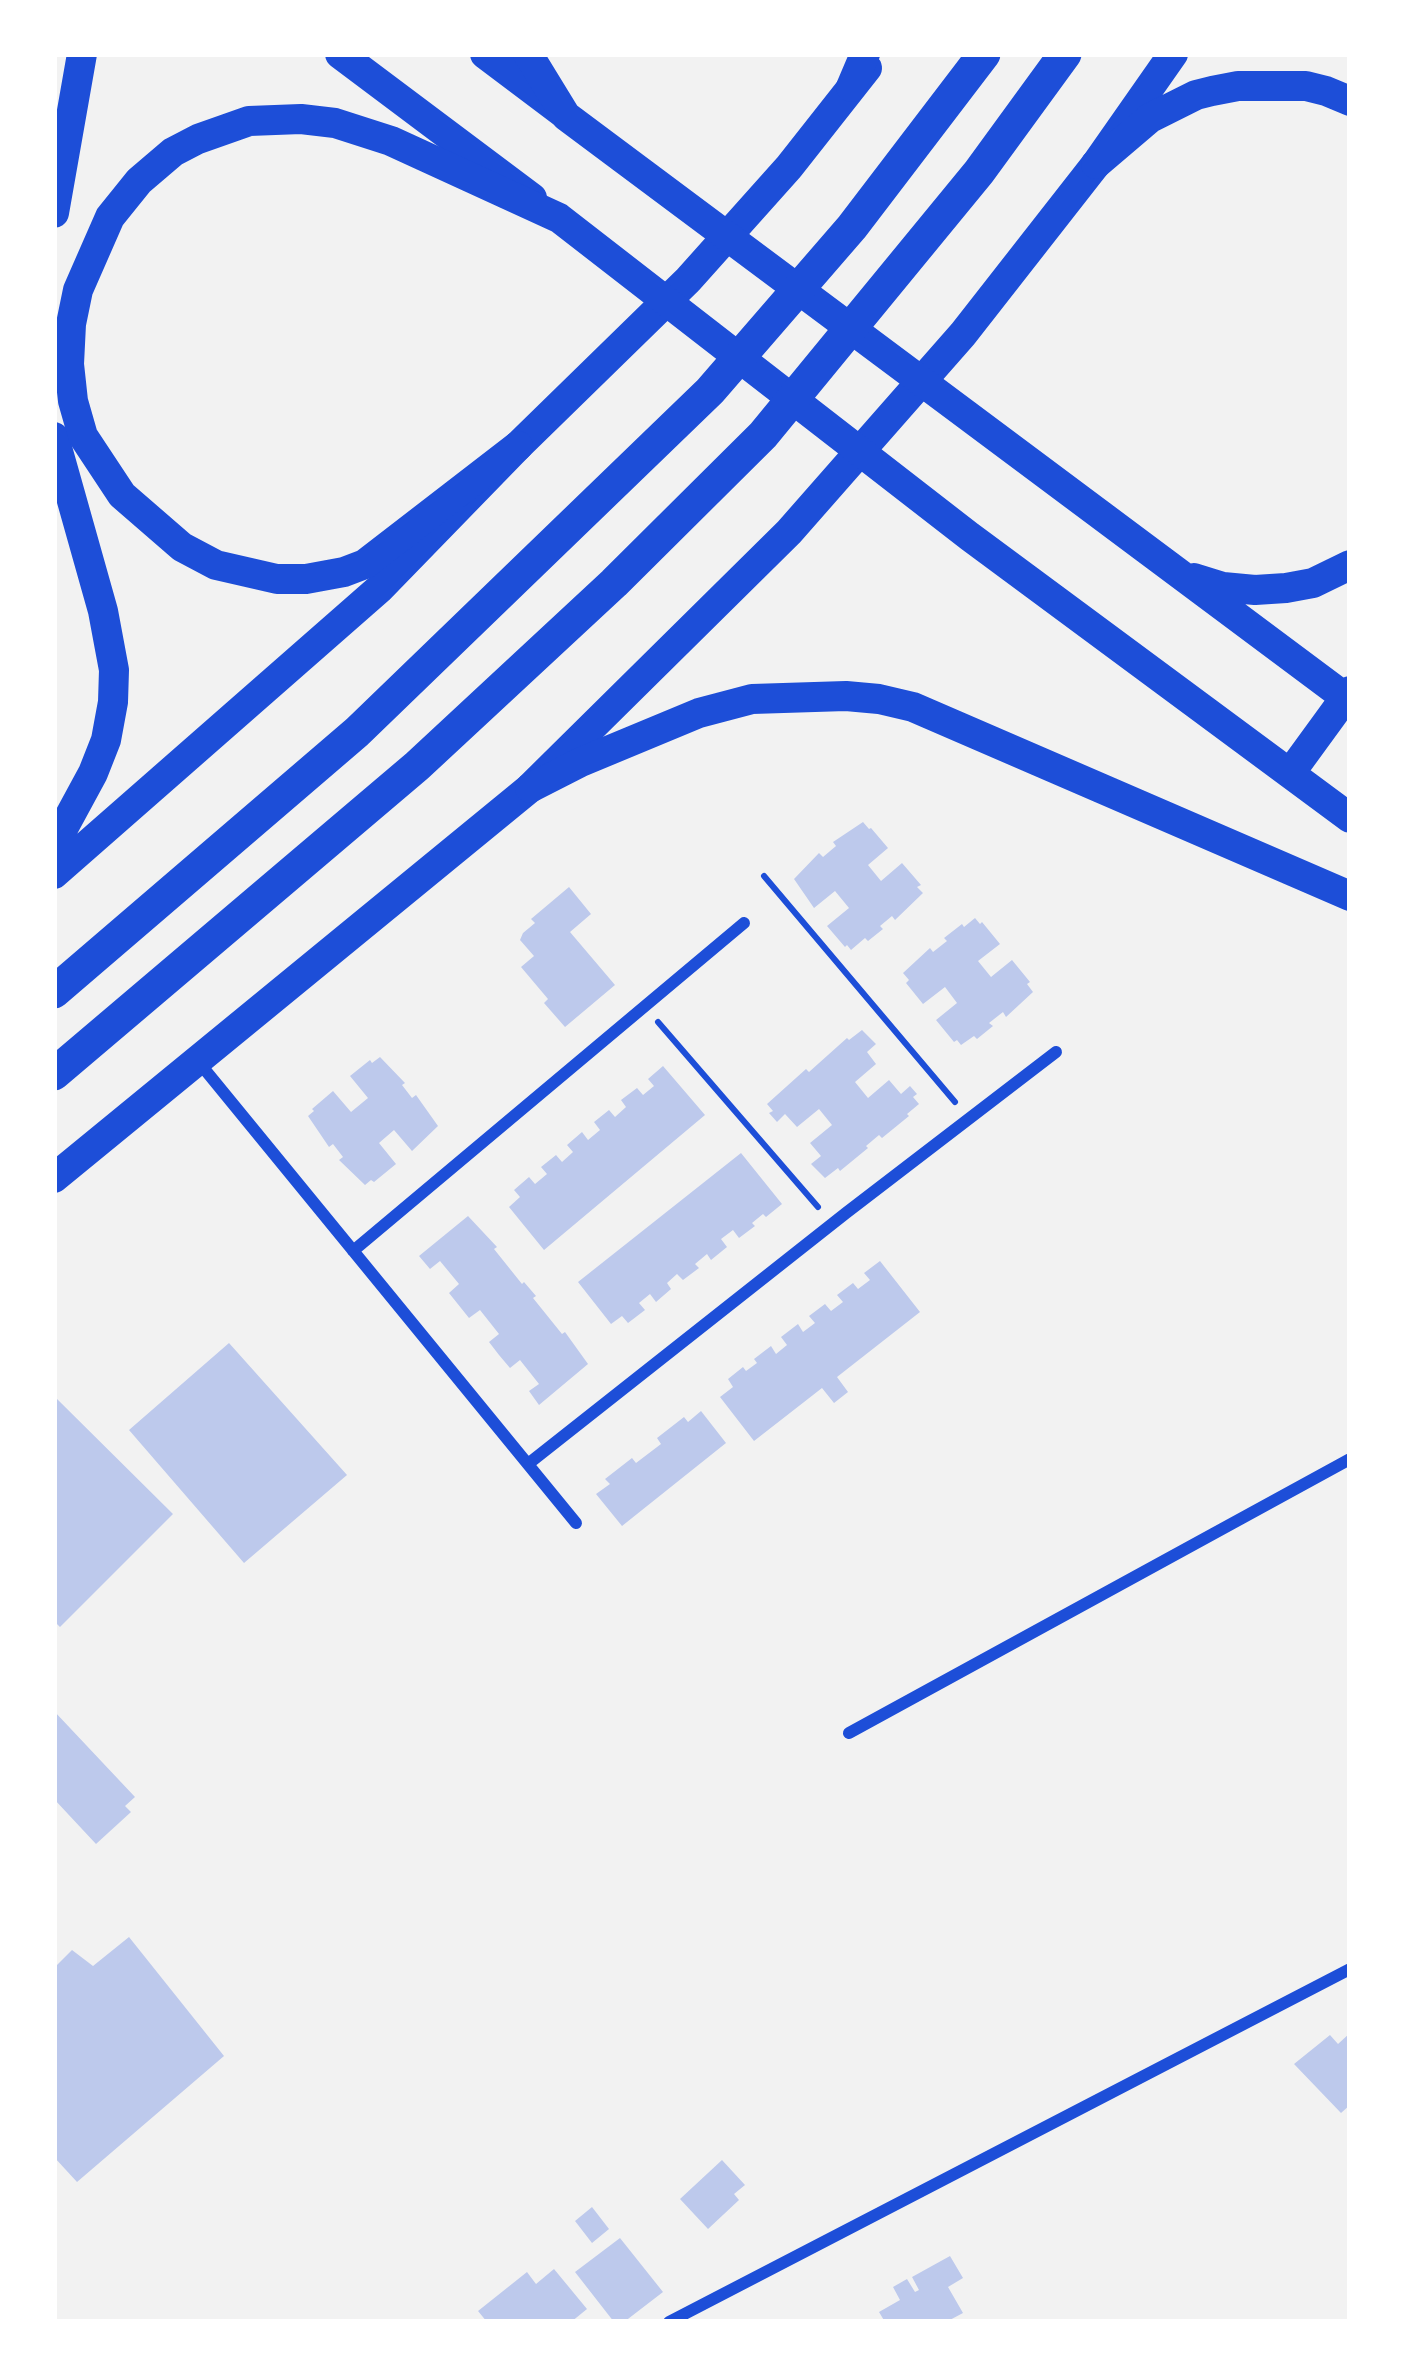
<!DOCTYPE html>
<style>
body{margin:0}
#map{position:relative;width:1404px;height:2376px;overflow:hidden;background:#f2f2f2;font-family:"Nunito Sans",sans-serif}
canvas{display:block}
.frame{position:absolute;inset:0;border:57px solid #fff;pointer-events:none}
</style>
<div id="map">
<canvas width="1404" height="2376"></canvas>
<div class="frame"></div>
</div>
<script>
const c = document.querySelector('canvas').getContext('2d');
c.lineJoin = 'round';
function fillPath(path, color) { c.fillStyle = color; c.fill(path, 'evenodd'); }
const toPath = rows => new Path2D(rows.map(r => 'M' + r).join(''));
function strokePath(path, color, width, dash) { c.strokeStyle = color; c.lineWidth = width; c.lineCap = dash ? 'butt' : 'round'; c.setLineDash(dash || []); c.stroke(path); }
const building = toPath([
 [863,822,869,829,871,828,888,848,868,865,881,881,902,863,921,885,917,887,923,893,895,920,892,916,880,926,883,929,868,941,865,938,851,950,847,945,845,947,827,926,849,908,835,891,814,908,794,879,819,853,823,857,836,846,833,842],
 [569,887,591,914,570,932,615,985,565,1027,544,1003,548,999,521,967,534,956,520,940,523,933,535,923,531,919],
 [975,918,980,924,982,922,1000,944,978,961,991,977,1012,960,1030,982,1027,984,1033,992,1006,1017,1003,1012,989,1023,993,1026,977,1039,974,1036,961,1045,957,1040,954,1042,936,1020,957,1003,945,987,923,1004,906,983,909,980,903,973,930,948,933,952,947,941,944,938,962,924,964,927],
 [862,1030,876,1044,867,1052,876,1064,855,1082,868,1098,889,1080,901,1094,910,1086,917,1094,913,1097,919,1104,907,1114,909,1116,882,1138,879,1135,866,1146,868,1148,840,1171,838,1168,825,1178,811,1164,821,1156,810,1143,832,1125,819,1109,797,1127,785,1114,777,1122,769,1113,773,1111,767,1104,806,1069,809,1072,847,1038,849,1040],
 [380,1057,405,1083,402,1085,412,1098,416,1095,438,1126,412,1151,394,1130,379,1143,396,1164,374,1182,371,1180,365,1185,339,1160,343,1157,333,1144,329,1147,308,1116,314,1111,312,1109,333,1091,351,1112,368,1098,350,1076,370,1060,372,1063],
 [663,1066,705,1115,544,1250,509,1207,520,1197,514,1190,529,1177,535,1184,547,1174,541,1167,556,1155,562,1162,573,1152,567,1145,582,1132,588,1140,600,1130,594,1122,609,1110,615,1117,626,1107,621,1100,637,1088,643,1095,654,1086,648,1079],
 [741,1153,782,1204,766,1217,763,1214,752,1223,755,1226,739,1238,733,1230,721,1239,727,1247,711,1260,707,1254,695,1264,699,1268,683,1280,677,1274,667,1283,671,1289,656,1302,650,1294,639,1303,645,1310,628,1323,622,1316,611,1324,578,1282],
 [468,1216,497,1247,494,1249,522,1284,524,1282,536,1296,533,1298,562,1334,565,1332,588,1364,539,1405,529,1391,539,1384,520,1360,510,1368,499,1355,489,1342,499,1334,480,1310,469,1318,449,1293,459,1284,440,1261,430,1269,419,1256],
 [880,1261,920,1312,837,1377,848,1392,834,1403,822,1388,754,1441,720,1397,733,1387,728,1379,743,1367,746,1371,757,1363,754,1359,771,1346,776,1354,787,1345,781,1337,798,1324,803,1332,815,1323,809,1316,825,1304,831,1311,843,1302,837,1295,853,1283,858,1289,870,1280,864,1273],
 [229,1343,347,1475,244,1563,129,1430],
 [54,1396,173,1514,60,1627,54,1621],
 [701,1411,726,1443,622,1526,596,1494,610,1484,605,1479,632,1458,636,1463,661,1444,657,1438,684,1417,688,1422],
 [54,1711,135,1797,125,1806,131,1812,96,1844,54,1799],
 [129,1937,224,2056,77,2182,54,2157,54,1968,72,1950,93,1966],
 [1350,2033,1350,2105,1341,2113,1294,2064,1330,2035,1338,2044],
 [722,2160,745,2185,734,2194,739,2200,708,2229,680,2199],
 [592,2207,609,2229,592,2243,575,2221],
 [620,2238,663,2292,624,2322,614,2322,575,2272],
 [950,2256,963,2278,948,2287,963,2313,946,2322,885,2322,879,2312,900,2300,893,2287,907,2279,915,2292,919,2290,912,2277],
 [554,2269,587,2309,571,2322,487,2322,478,2311,527,2272,536,2284]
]);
const path = toPath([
 [764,876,955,1102],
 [658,1022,818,1207]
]);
const minor = toPath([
 [197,1060,576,1523],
 [353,1251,744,923],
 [528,1464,846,1213,1056,1052],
 [849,1733,1350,1459],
 [669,2322,1350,1969]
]);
const primary = toPath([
 [340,54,532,198],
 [485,54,562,112],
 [54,213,82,54],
 [54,437,103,611,114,670,113,702,106,740,93,773,54,845],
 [54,874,379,589,518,446,688,280,789,167,867,68],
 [54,1178,530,788,789,532,963,334,1096,164,1173,54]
]);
const trunk = toPath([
 [528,54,566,116,1350,701],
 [851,87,865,54],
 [1096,164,1150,118,1196,95,1212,91,1238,86,1306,86,1326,91,1350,101],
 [518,446,365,564,344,572,306,579,277,579,216,565,182,547,122,495,83,436,73,401,69,364,71,324,78,290,110,217,139,181,173,152,198,139,249,121,301,119,335,123,391,141,559,218,969,536,1350,818],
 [1194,578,1223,587,1255,590,1286,588,1313,583,1350,565],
 [1291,772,1350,691],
 [530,788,581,762,699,713,752,699,846,696,879,699,913,707,1350,896]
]);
const motorway = toPath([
 [54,992,357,732,710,391,852,227,984,54],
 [54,1074,417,766,614,583,763,435,979,172,1065,54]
]);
fillPath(building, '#bdc9ec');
strokePath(path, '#1d4ed8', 6);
strokePath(minor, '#1d4ed8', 12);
strokePath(primary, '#1d4ed8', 30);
strokePath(trunk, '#1d4ed8', 30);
strokePath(motorway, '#1d4ed8', 33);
</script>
